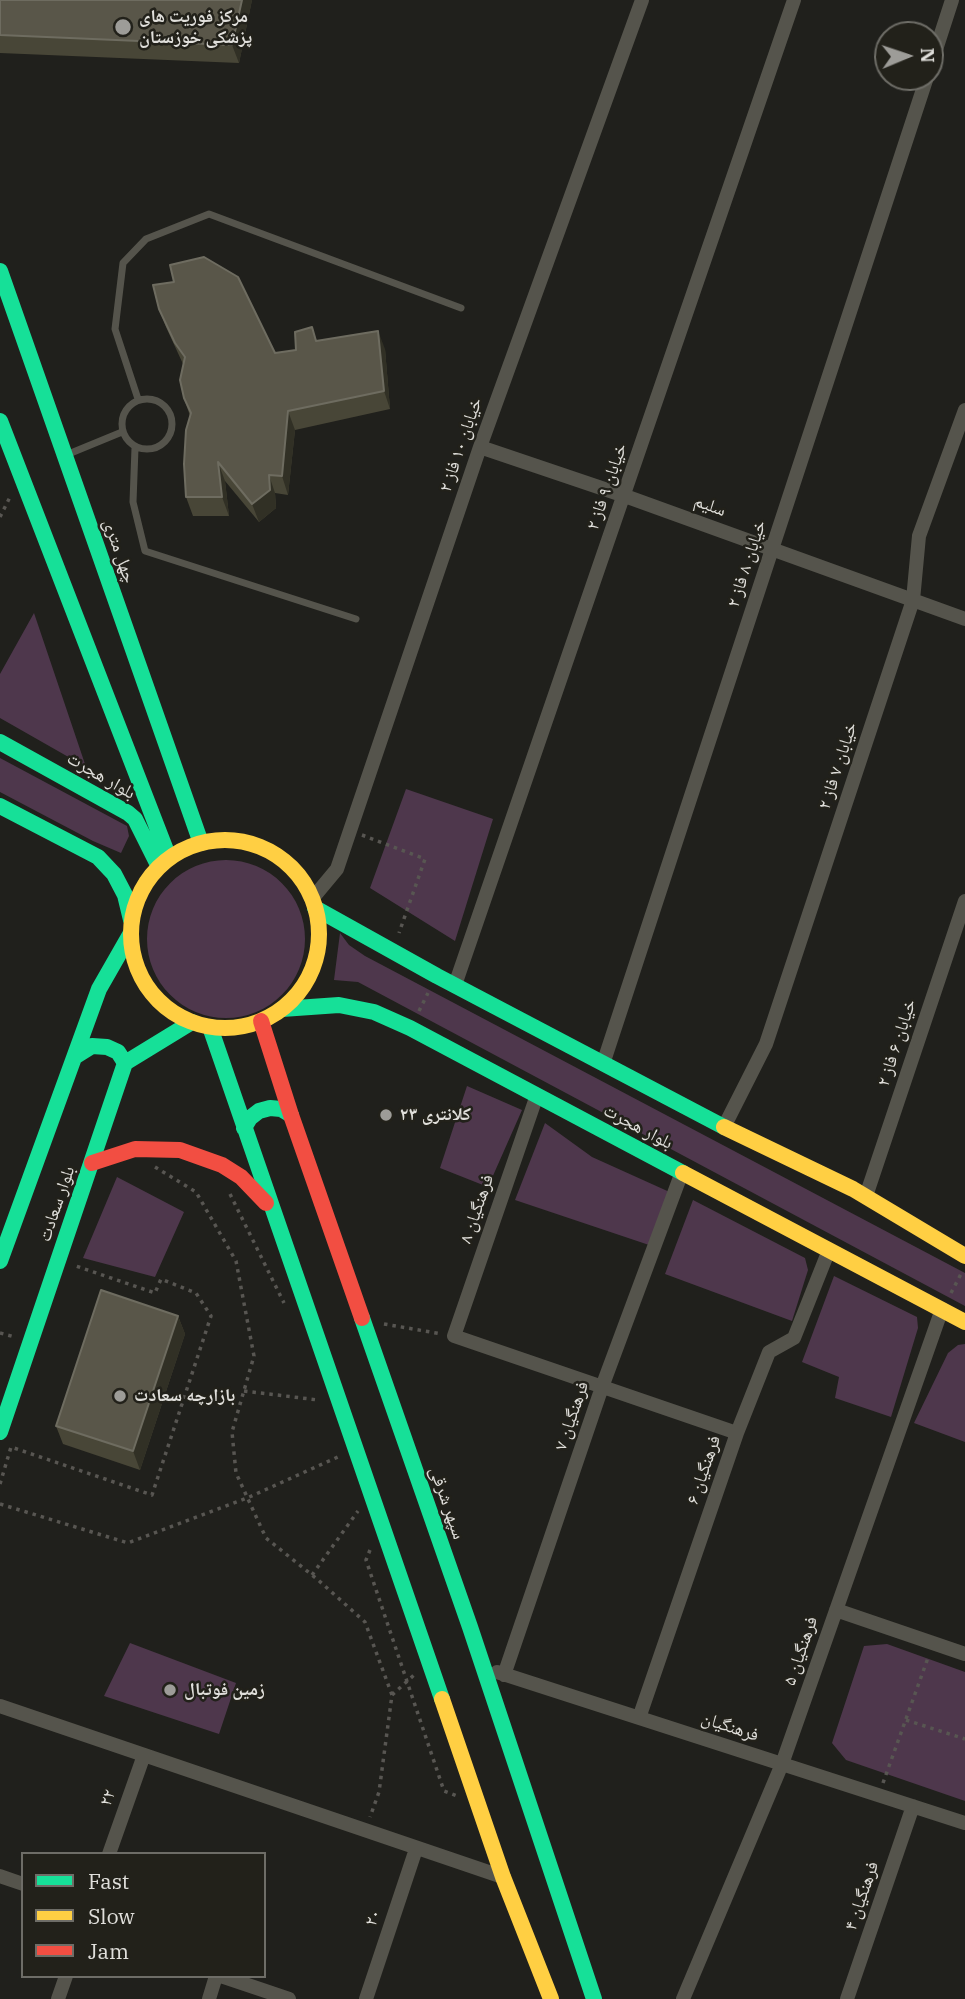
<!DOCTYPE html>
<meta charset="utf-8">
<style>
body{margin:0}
#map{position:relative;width:965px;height:1999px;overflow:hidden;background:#20201c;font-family:"IBM Plex Serif",serif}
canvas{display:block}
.legend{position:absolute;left:21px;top:1852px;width:245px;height:126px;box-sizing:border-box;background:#22211a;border:2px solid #6e6d67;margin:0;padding:9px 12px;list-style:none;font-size:21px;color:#e0dfdb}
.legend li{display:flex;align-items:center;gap:14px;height:35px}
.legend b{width:35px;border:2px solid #6e6d67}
.north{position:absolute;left:874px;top:21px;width:70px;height:70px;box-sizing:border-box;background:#22211a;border:2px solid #6e6d67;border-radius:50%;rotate:88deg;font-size:19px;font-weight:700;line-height:28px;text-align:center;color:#e0dfdb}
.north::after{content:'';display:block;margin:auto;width:24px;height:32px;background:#9d9c98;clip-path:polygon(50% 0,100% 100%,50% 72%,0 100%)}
</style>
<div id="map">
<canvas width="965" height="1999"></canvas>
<ul class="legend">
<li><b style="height:9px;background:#16e098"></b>Fast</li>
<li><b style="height:9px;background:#ffcf43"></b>Slow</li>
<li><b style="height:9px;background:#f24e42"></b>Jam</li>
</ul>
<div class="north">N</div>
</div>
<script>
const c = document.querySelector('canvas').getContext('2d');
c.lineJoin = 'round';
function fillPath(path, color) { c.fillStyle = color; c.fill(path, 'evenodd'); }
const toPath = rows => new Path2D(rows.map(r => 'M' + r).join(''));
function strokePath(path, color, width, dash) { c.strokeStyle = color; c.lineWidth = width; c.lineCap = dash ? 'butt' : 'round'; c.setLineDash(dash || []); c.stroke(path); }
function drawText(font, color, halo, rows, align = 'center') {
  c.font = font + ' "IBM Plex Serif","Noto Naskh Arabic",serif'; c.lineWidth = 5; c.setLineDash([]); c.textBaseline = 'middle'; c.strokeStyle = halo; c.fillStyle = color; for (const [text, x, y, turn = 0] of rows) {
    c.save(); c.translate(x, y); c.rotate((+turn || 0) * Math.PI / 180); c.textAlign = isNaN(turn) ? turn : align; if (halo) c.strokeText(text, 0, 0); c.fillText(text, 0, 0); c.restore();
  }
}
const green = toPath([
 [34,613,86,767,0,718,0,674],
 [0,758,127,826,129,836,121,853,93,841,0,792],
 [406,789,493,819,455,941,370,888],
 '147 939a79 79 0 1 1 158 0a79 79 0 1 1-158 0Z',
 [340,933,349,945,365,956,965,1273,965,1306,358,982,334,980],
 [467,1086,522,1110,488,1187,440,1168],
 [545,1123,592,1157,674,1194,655,1247,515,1200],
 [117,1177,184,1212,155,1277,83,1258],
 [693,1200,805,1258,808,1270,792,1321,665,1274],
 [834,1276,917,1317,918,1328,891,1417,835,1398,839,1377,802,1362],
 [965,1344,965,1442,914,1423,948,1353,958,1345],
 [130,1643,236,1683,219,1734,104,1696],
 [887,1644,965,1672,965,1801,846,1760,832,1743,864,1646]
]);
const path = toPath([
 [0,517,10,497],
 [362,835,425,859,399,933],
 [419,1011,428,993],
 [155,1167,196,1192,236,1261,254,1356,232,1432,236,1473,266,1538,317,1579,365,1622,392,1695,379,1792,370,1817],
 [230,1194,284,1303],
 [951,1293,962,1272],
 [384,1324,442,1334],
 [0,1333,15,1337],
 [244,1391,318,1400],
 [0,1484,11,1447,152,1495,211,1316,196,1293,161,1279,155,1293,76,1266],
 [0,1504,128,1543,247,1498,340,1456],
 [370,1550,366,1560,444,1791,457,1796],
 [312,1575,358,1511],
 [392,1695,414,1675],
 [906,1720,965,1739],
 [883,1783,929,1655]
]);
const lane = toPath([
 '122 424a25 25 0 1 1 50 0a25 25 0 1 1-50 0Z',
 [138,399,115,329,123,263,146,239,209,214,461,308],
 [135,448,133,502,145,551,356,619],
 [66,455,122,432]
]);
const street = toPath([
 [930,68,952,0],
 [480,447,625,496,965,619],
 [312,899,337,869,480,447,642,0],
 [455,985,794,0],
 [603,1064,927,77],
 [537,1095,454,1336,737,1433],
 [724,1127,766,1044,913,600,919,536,965,410],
 [866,1196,965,901],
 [836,1610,965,1654],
 [497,1672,965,1823],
 [504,1675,602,1387,682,1172],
 [0,1706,503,1877],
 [639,1718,737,1433,769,1352,794,1338,829,1250],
 [109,1854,144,1755],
 [0,1876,23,1884],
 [221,1976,289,1999],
 [58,1999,66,1976],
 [209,1999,216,1976],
 [366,1999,416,1849],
 [683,1999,782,1764,942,1309],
 [847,1999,913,1806]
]);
const fast = toPath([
 [0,271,201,843],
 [0,421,169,858],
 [0,742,128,813,135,819,158,865],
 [0,806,98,857,114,874,125,895,131,920],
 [315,908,437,976,724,1127],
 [282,1009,339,1005,374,1012,410,1028,683,1173],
 [210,1027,442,1699],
 [76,1056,92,1046,107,1047,118,1052,125,1063],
 [244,1128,250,1118,259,1111,270,1108,281,1109,291,1115],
 [0,1261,99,989,131,933],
 [362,1318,470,1627,594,1999],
 [0,1432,125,1063,192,1022]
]);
const slow = toPath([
 '131 934a94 94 0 1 1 188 0a94 94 0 1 1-188 0Z',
 [724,1127,853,1189,965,1256],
 [683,1173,965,1322],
 [442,1699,503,1877,551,1999]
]);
const jam = toPath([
 [261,1021,291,1115,362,1318],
 [92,1163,135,1149,180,1150,222,1165,241,1177,266,1203]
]);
const wall = toPath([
 [0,0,252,0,239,63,0,53],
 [159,309,275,353,296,350,317,341,385,349,390,409,295,430,288,495,275,493,276,508,259,522,225,481,229,516,193,516,186,497,190,416,184,398,183,364,166,327],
 [178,1316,185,1334,140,1470,63,1444,56,1426]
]);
const shadedWall = toPath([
 [242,0,252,0,239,63,232,45],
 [378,331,385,349,390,409,384,391],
 [288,411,295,430,288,495,282,476],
 [218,462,225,481,229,516,222,497],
 [269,475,275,493,276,508,259,522,252,504],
 [178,1316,185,1334,140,1470,133,1451]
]);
const building = toPath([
 [0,0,242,0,232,45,0,35,0,0],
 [204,257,238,277,275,353,296,350,295,332,312,327,316,341,378,331,384,391,288,411,282,476,269,475,270,490,252,504,218,462,222,497,186,497,184,464,186,430,191,413,184,398,180,380,185,357,175,343,159,309,153,285,174,282,170,265,204,257],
 [101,1290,178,1316,133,1451,56,1426,101,1290]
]);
const markers = [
 [123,27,9,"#9d9c98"],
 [386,1115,7,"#9d9c98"],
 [120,1396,7,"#9d9c98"],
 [170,1690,7,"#9d9c98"]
];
const poiNames = [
 ["مرکز فوریت های",139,17],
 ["پزشکی خوزستان",139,38],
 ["کلانتری ۲۳",400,1115],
 ["بازارچه سعادت",134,1396],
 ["زمین فوتبال",184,1690]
];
const streetNames = [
 ["خیابان ۱۰ فاز ۲",461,445,-71],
 ["خیابان ۹ فاز ۲",607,487,-71],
 ["سلیم",710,506,20],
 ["چهل متری",119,551,71],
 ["خیابان ۸ فاز ۲",747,564,-72],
 ["خیابان ۷ فاز ۲",838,766,-72],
 ["بلوار هجرت",101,776,30],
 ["خیابان ۶ فاز ۲",897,1043,-72],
 ["بلوار هجرت",638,1127,28],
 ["بلوار سعادت",57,1204,-71],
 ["فرهنگیان ۸",477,1209,-71],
 ["فرهنگیان ۷",572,1416,-71],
 ["فرهنگیان ۶",704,1470,-71],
 ["سپهر شرقی",447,1503,71],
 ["فرهنگیان ۵",801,1651,-71],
 ["فرهنگیان",730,1727,18],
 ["۲۲",108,1798,-70],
 ["فرهنگیان ۴",862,1896,-71],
 ["۲۰",373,1918,-71]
];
fillPath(green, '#4e374c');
strokePath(path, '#585652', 3.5, [3.5, 5]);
strokePath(lane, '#55544c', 7);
strokePath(street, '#55544c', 14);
strokePath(fast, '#16e098', 16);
strokePath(slow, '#ffcf43', 16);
strokePath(jam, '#f24e42', 16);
fillPath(wall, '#484637');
fillPath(shadedWall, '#313025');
fillPath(building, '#595649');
strokePath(building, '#6e6c60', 2);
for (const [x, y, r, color] of markers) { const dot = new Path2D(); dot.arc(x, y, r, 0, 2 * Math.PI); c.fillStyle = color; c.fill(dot); strokePath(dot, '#22211a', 2.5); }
drawText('bold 18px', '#e0dfdb', '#22211a', poiNames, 'left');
drawText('18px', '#e0dfdb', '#22211a', streetNames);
</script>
